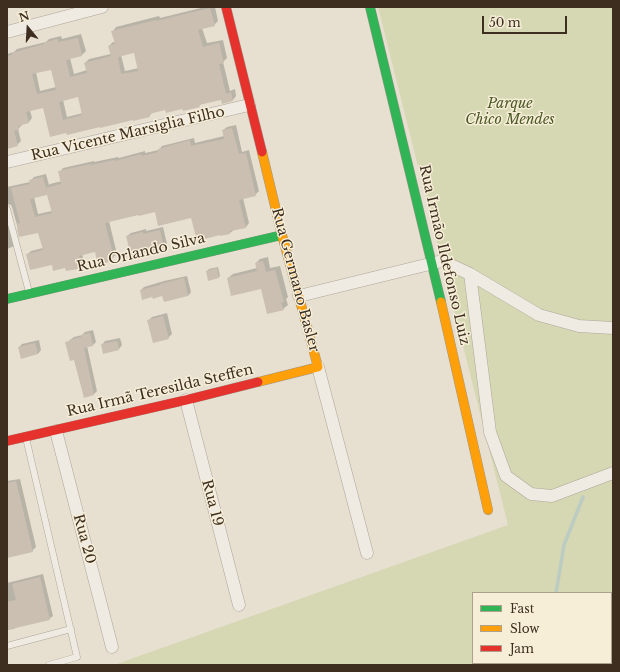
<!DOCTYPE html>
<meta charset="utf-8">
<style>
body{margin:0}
#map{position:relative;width:620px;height:672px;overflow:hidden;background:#e7e0d1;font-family:"Libre Baskerville",serif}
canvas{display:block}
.frame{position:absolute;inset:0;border:8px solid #3d2e20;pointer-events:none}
.legend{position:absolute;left:472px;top:592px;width:140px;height:72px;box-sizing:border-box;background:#f7eed8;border:1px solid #ada18e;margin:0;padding:5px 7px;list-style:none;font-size:12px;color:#3d2e20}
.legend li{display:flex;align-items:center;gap:8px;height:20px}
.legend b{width:20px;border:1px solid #ada18e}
.north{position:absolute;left:8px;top:8px;width:40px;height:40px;-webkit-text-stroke:3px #f7eed8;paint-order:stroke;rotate:342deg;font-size:11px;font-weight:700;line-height:16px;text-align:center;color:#3d2e20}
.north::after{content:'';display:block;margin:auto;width:14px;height:18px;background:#3d2e20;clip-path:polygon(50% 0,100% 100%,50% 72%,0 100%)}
.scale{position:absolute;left:482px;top:16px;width:85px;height:18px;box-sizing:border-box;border:2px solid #3d2e20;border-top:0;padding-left:5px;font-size:12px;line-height:14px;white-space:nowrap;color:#3d2e20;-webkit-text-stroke:3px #f7eed8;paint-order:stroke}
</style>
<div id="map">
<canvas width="620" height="672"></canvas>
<div class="frame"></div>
<ul class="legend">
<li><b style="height:5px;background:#30b455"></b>Fast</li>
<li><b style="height:5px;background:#ff9f0a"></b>Slow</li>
<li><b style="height:5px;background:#e5322d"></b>Jam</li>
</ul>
<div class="north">N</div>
<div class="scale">50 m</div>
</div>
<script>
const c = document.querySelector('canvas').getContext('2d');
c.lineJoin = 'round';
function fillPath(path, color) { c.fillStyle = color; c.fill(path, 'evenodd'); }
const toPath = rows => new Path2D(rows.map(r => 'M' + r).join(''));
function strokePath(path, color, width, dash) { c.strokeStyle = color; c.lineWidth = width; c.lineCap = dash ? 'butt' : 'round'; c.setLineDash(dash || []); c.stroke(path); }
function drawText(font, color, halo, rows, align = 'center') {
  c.font = font + ' "Libre Baskerville",serif'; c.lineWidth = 3; c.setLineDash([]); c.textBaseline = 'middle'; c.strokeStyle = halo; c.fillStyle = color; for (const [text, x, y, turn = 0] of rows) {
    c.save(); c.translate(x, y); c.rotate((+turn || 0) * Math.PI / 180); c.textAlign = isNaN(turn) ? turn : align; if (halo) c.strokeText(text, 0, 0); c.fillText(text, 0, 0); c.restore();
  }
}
const green = toPath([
 [378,7,613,7,613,665,114,665,508,525],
 [473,593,611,593,611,663,473,663]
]);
const shadow = toPath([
 [205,7,215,7,218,21,214,25,202,28,207,43,223,40,227,58,223,62,230,91,235,89,236,96,233,100,222,98,202,103,199,106,166,109,153,112,149,116,101,126,68,134,44,106,30,110,32,118,29,122,22,124,22,125,18,129,21,141,17,145,7,148,7,54,14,52,17,49,46,42,49,39,61,36,62,39,81,34,86,51,82,55,70,58,74,74,87,70,85,63,89,59,111,54,109,46,113,42,115,42,113,31,116,27,159,16,160,18],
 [135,52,139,68,125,71,121,55],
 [51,68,56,87,40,91,36,72],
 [79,96,83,113,67,117,63,100],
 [236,125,242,152,249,150,259,191,255,195,243,198,249,223,246,227,234,230,230,233,192,216,156,211,109,221,117,254,108,261,96,250,82,254,84,262,81,266,78,267,66,267,27,255,31,251,43,248,39,232,20,236,12,207,11,205,7,204,7,187,30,182,30,181,34,177,46,174,49,185,50,184,62,181,60,172,63,168,94,161,94,162,118,157,119,158,145,151,145,153,159,150,162,146,194,138,195,143,224,136,223,130,227,127],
 [48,194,52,211,38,214,34,197],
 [7,211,16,244,12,247,7,249],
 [163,227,167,244,163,247,127,236,131,233,146,229,146,231],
 [268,257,270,268,280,266,288,297,286,299,288,305,283,309,262,288,228,278,233,274,257,268,256,263,260,259],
 [218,267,220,276,219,277,207,271,209,269],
 [187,276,191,292,188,296,163,295,153,296,141,290,144,287,164,281],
 [167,313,172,334,168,338,148,321,152,317],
 [93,330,96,342,93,345,87,346,97,391,94,394,84,396,75,359,66,343,74,337,82,335,85,332],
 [120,338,122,345,119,349,102,345,105,341],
 [39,340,41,350,38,354,19,347,22,344],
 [20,479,36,547,32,551,7,557,7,481],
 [43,574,53,616,49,619,16,627,14,629,7,630,7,582,7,583]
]);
const stream = toPath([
 [556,593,564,545,583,497],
 [527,665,528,663]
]);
const building = toPath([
 [210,8,215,26,198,30,203,47,219,43,224,63,219,64,226,94,231,92,233,101,222,104,221,100,199,105,200,107,183,111,182,109,166,113,165,110,149,114,150,117,133,121,133,120,100,128,100,127,67,135,66,133,50,137,43,108,26,112,29,123,18,126,19,130,14,131,18,146,7,149,7,56,12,55,12,53,44,44,44,43,57,39,58,42,78,38,82,56,66,60,70,77,87,73,84,63,111,56,108,46,115,44,111,31,156,20,156,21],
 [134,53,138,71,121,74,118,57],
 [51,70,56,90,37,94,32,74],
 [78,97,82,115,63,120,59,102],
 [232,128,239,154,246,153,256,196,239,200,246,228,230,231,230,234,220,236,220,235,197,241,191,218,158,226,155,212,139,216,138,215,105,223,114,258,108,260,109,262,98,265,95,252,79,256,81,267,77,268,78,269,66,271,65,268,53,271,52,265,30,270,26,254,43,250,38,233,19,237,17,229,18,227,17,224,20,223,11,188,30,184,29,180,43,177,47,192,45,188,61,184,58,171,91,164,91,165,114,160,115,161,141,154,142,156,158,152,158,149,190,140,191,146,224,139,222,130],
 [47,195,52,213,35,217,30,199],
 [160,230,164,248,131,256,126,236,143,232,143,234],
 [263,261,266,272,275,270,284,302,281,303,284,310,267,314,261,289,231,296,227,278,257,271,255,263],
 [217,268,219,278,208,281,206,271],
 [184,278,188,296,164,302,162,296,153,299,152,297,142,300,140,290,160,285,160,284],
 [163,316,169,339,153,343,147,320],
 [90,333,93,346,84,348,94,395,84,398,74,360,70,361,65,342,71,341,70,340,81,337,81,335],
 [117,341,119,350,103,354,101,344],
 [35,343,38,354,21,359,18,347],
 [16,481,33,552,7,558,7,483],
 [40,577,50,620,7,630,7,602,16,600,12,584]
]);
const lane = toPath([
 [7,209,29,292],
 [26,438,77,657,49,665],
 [7,646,71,629]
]);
const street = toPath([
 [7,32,102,7],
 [7,162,249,105],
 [470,274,490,432,506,476,531,494,552,496,613,473],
 [299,296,442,261,470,274,539,315,579,326,613,328],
 [318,367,367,553],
 [186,400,239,605],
 [56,431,112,647]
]);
const fast = toPath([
 [370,7,441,302],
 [7,299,282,235]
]);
const slow = toPath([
 [441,302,488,510],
 [258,382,318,367,282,235,262,152]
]);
const jam = toPath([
 [226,7,262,152],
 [7,441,186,400,258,382]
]);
const parkNames = [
 ["Parque",510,104],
 ["Chico Mendes",510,120]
];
const streetNames = [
 ["Rua Vicente Marsiglia Filho",128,134,-13],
 ["Rua Orlando Silva",141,253,-13],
 ["Rua Irmão Ildefonso Luiz",444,255,77],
 ["Rua Germano Basler",295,280,75],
 ["Rua Irmã Teresilda Steffen",160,391,-13],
 ["Rua 19",212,503,75],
 ["Rua 20",84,539,75]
];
fillPath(green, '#d6d7b3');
fillPath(shadow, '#0003');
strokePath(stream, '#bcccc2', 3.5);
fillPath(building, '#cbbfb2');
strokePath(lane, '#ada599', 7);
strokePath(street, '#ada599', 13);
strokePath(fast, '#9c958a', 10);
strokePath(slow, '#9c958a', 10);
strokePath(jam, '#9c958a', 10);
strokePath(lane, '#efebe3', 6);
strokePath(street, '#efebe3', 12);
strokePath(fast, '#30b455', 9);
strokePath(slow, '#ff9f0a', 9);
strokePath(jam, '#e5322d', 9);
drawText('italic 14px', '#4d5a26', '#f7eed8', parkNames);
drawText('14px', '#3d2e20', '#f7eed8', streetNames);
</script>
